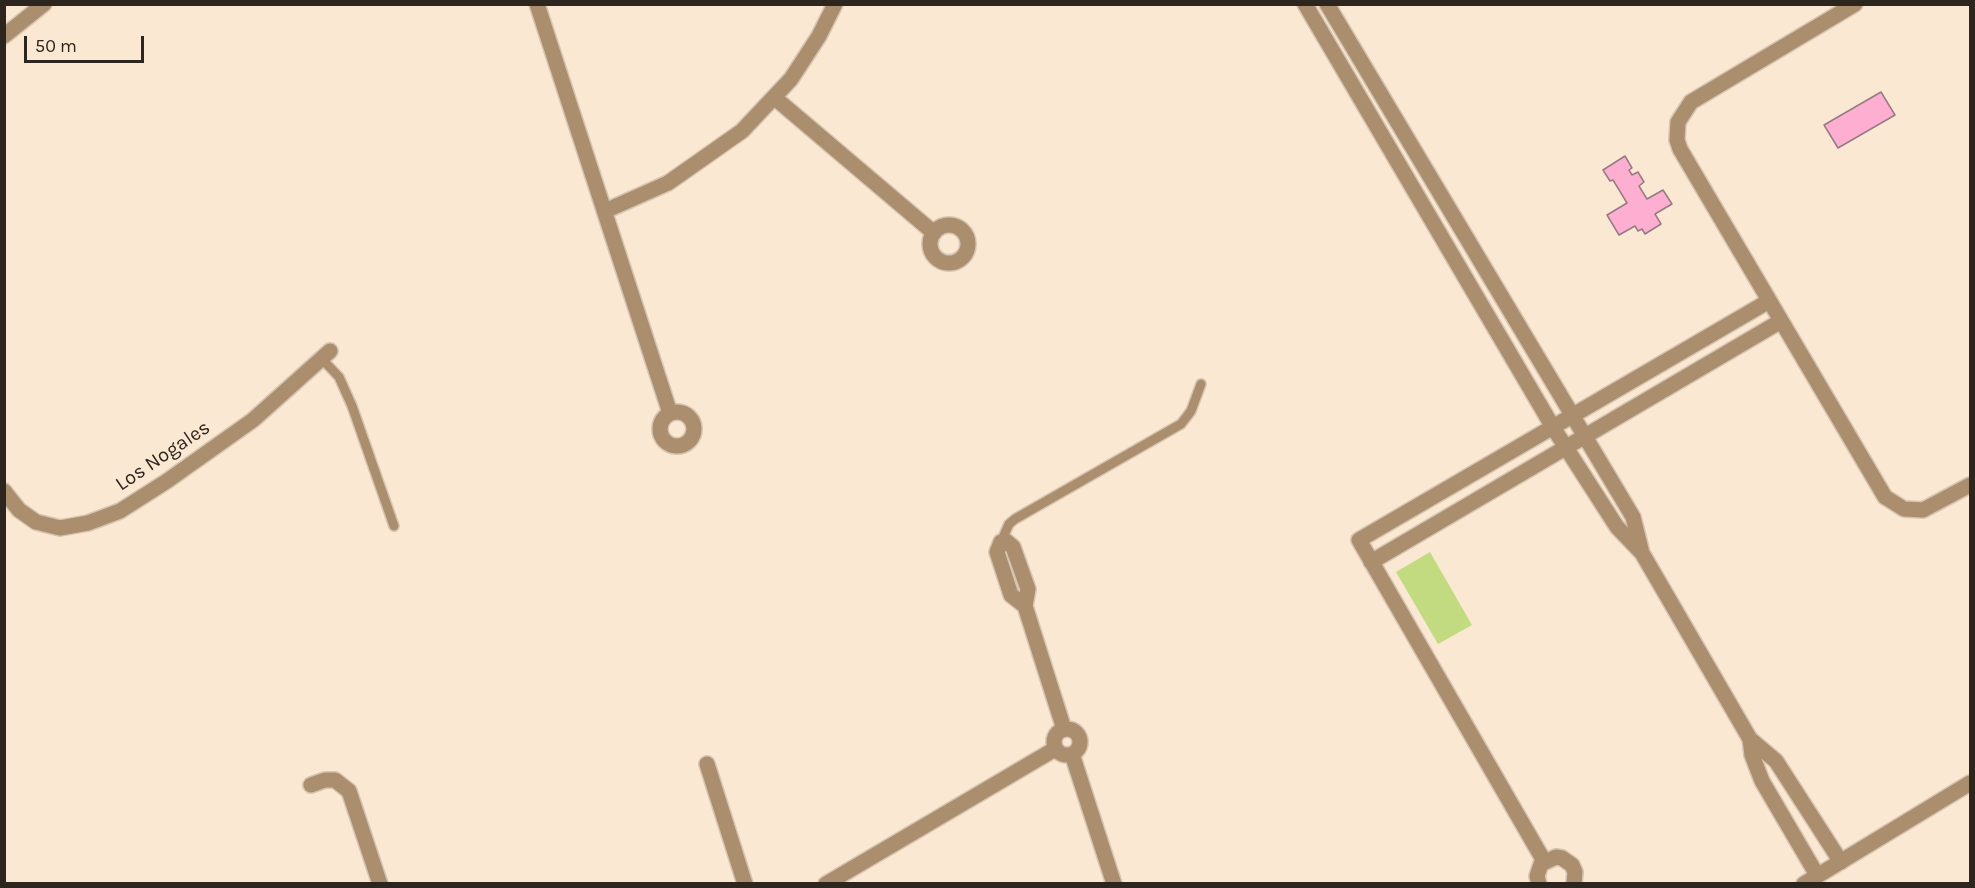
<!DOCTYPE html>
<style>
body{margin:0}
#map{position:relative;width:1975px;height:888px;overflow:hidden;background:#fbe8d2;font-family:Karla,sans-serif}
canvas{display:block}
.frame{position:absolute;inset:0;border:6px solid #2d261e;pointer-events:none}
.scale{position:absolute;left:24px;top:36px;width:120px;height:27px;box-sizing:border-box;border:3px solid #2d261e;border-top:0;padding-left:8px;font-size:18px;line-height:21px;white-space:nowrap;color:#2d261e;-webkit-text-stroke:4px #fbe8d2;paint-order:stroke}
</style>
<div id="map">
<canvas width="1975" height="888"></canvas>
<div class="frame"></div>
<div class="scale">50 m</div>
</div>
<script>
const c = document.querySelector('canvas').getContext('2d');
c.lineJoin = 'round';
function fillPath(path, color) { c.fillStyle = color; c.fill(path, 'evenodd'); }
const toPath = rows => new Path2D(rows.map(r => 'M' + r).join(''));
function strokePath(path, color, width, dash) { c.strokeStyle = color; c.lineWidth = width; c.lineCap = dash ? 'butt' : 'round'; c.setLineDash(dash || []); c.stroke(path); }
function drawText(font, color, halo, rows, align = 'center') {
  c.font = font + ' Karla,sans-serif'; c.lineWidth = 6; c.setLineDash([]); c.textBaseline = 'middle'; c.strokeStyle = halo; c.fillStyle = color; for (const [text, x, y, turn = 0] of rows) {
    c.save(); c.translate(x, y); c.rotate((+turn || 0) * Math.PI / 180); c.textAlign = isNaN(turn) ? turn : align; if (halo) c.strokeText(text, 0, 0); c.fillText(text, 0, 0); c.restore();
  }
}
const green = toPath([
 [1430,552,1472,625,1438,644,1396,572]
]);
const building = toPath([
 [1881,92,1895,115,1838,148,1824,125,1881,92],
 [1625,156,1632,168,1629,170,1632,175,1638,172,1644,182,1639,186,1647,199,1663,190,1672,204,1655,214,1661,224,1645,234,1642,229,1638,231,1635,226,1619,235,1607,215,1627,203,1613,180,1610,181,1603,170,1625,156]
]);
const service = toPath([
 [322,359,339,377,352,406,394,526],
 [1001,542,1009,524,1015,519,1181,424,1191,411,1201,384]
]);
const minor = toPath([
 [537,4,670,413],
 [1305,4,1554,429,1617,527,1642,553,1750,739,1752,755,1762,781,1817,875],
 [1327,4,1633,517,1642,553],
 [1855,4,1691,102,1678,122,1677,140,1680,149,1885,497,1904,509,1923,510,1970,485],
 [4,36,44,4],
 [775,98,934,233],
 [605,211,668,183,742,131,791,79,819,36,835,4],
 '930 244a19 19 0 1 1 38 0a19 19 0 1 1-38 0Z',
 '660 429a17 17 0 1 1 34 0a17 17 0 1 1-34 0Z',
 [4,491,19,510,36,522,60,528,88,523,120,511,167,481,253,420,330,351],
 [1371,562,1781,321],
 [1025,606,1011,595,997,552,1001,542,1006,541,1013,547,1028,589,1025,606,1064,729],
 '1054 742a13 13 0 1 1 26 0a13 13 0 1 1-26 0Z',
 [1750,739,1776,761,1841,862],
 [1072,754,1114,884],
 [707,764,745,884],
 [311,785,325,780,335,780,349,791,380,884],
 [1544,861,1359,540,1769,301],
 [826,884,1055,749],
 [1539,884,1537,876,1541,864,1556,857,1562,858,1572,865,1575,872,1574,884],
 [1804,884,1970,783]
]);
const streetNames = [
 ["Los Nogales",163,456,-34]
];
fillPath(green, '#c2db80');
fillPath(building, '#feaed1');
strokePath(building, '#957b85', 1.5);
strokePath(service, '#d6c5b2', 12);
strokePath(minor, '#d6c5b2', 18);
strokePath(service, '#ab8e6d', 9);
strokePath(minor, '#ab8e6d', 15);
drawText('20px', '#2d261e', '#fbe8d2', streetNames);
</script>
